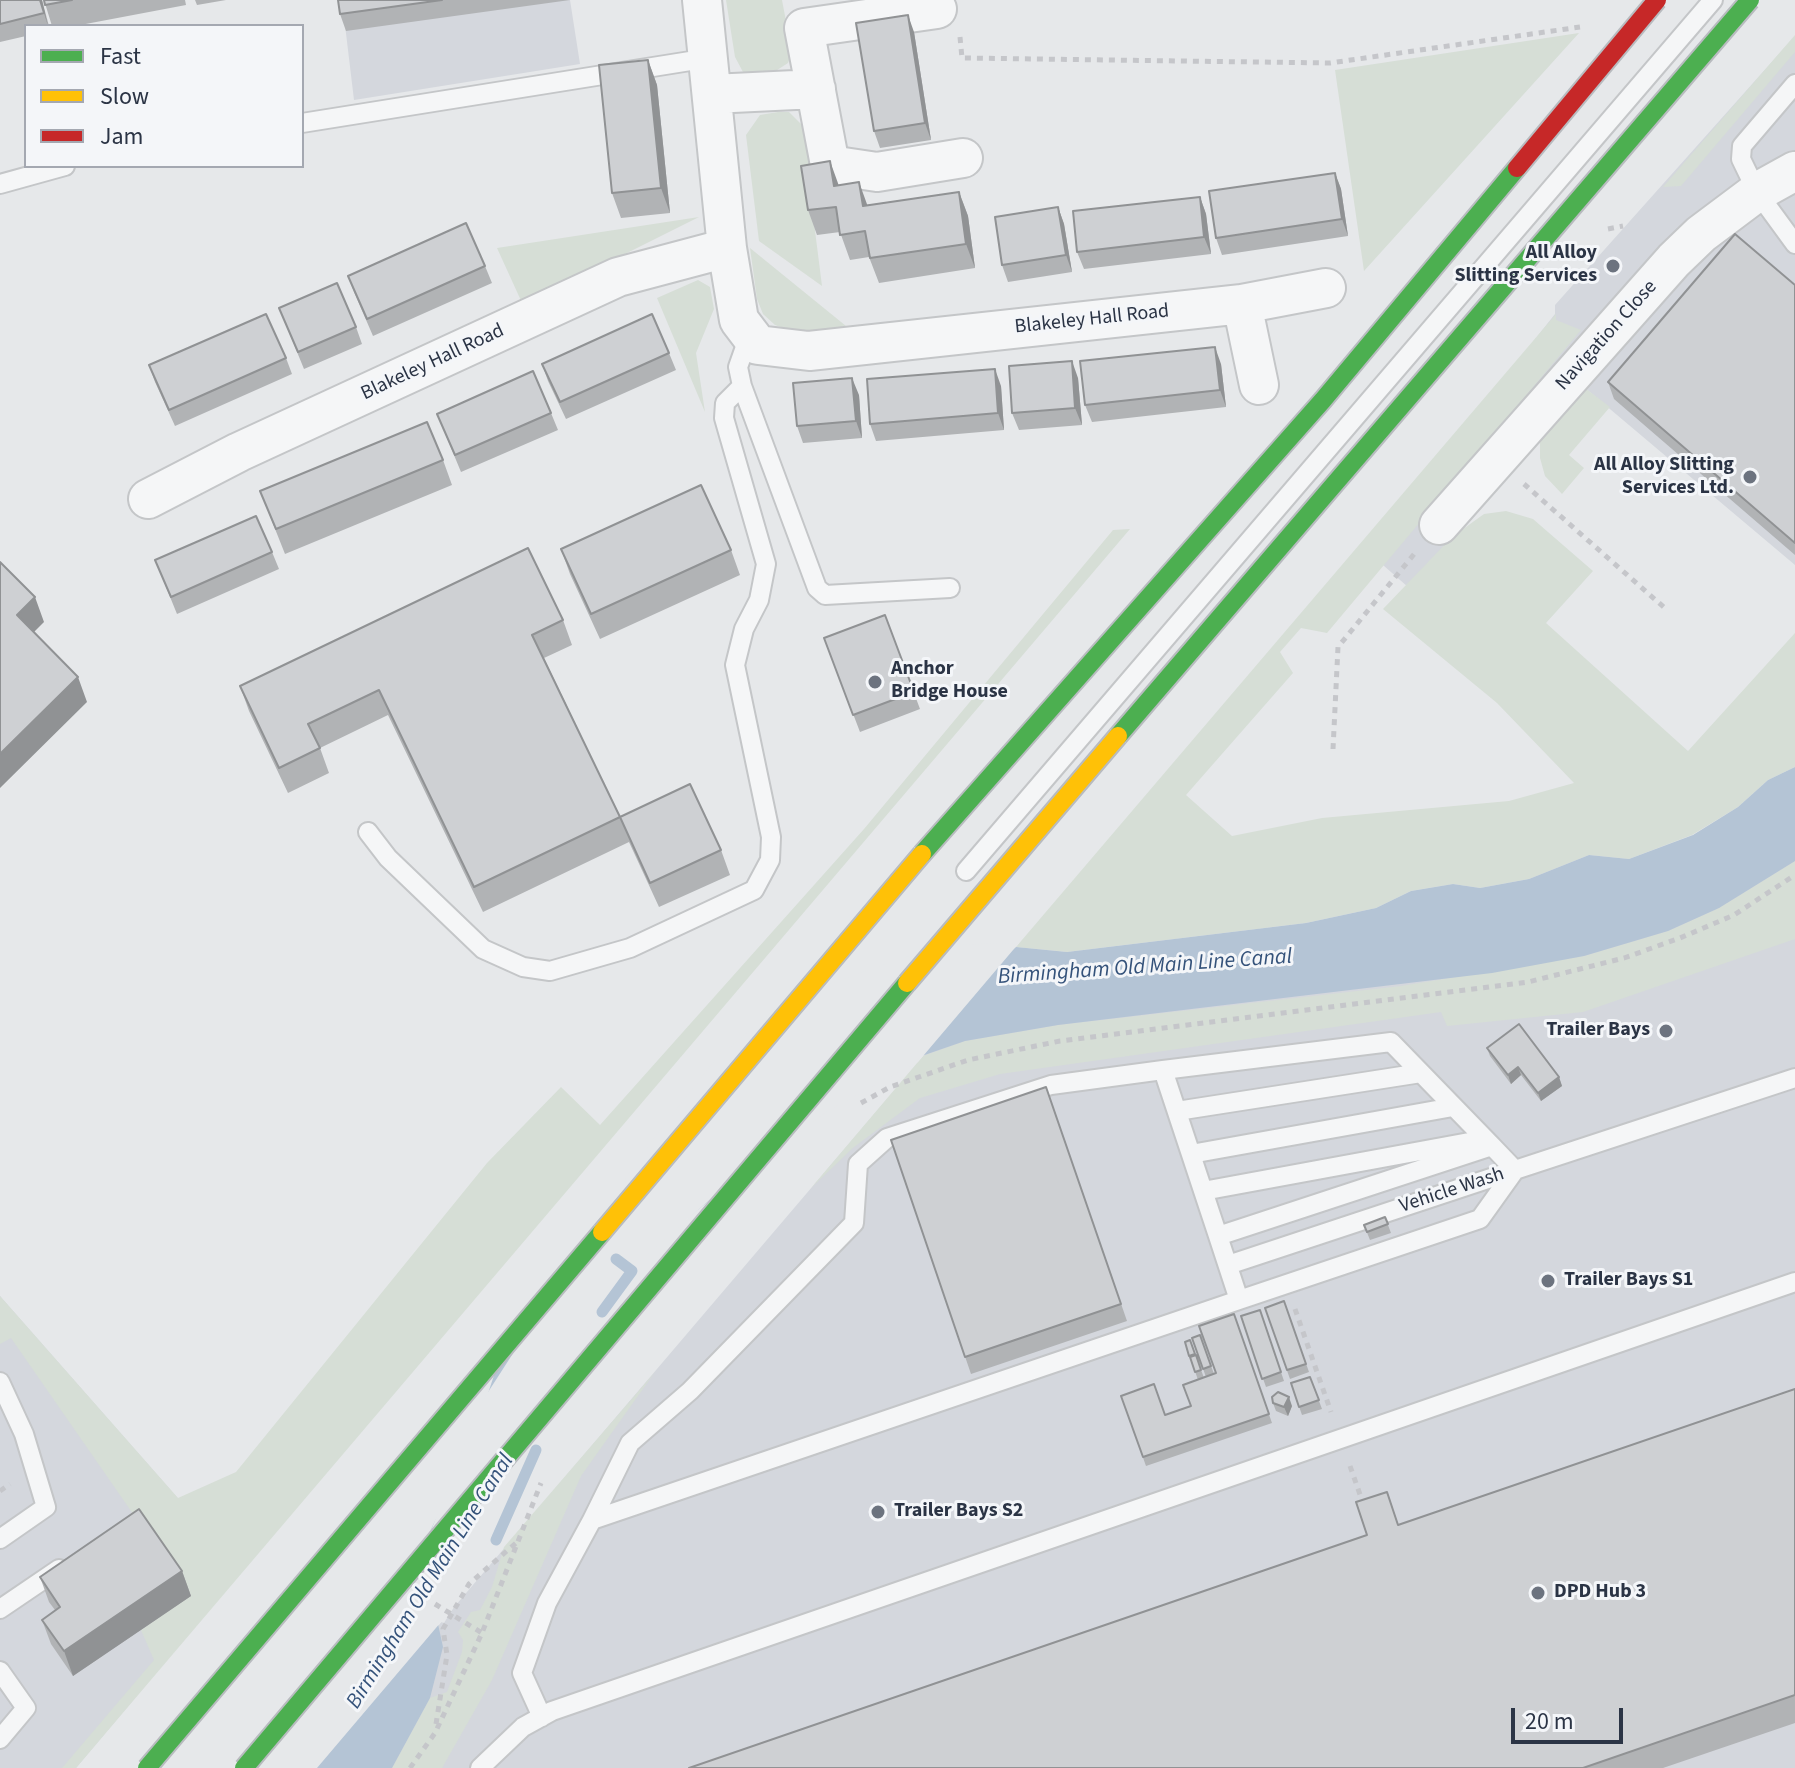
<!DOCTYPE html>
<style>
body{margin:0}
#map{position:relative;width:1795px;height:1768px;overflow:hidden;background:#e6e8ea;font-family:"Source Sans 3",sans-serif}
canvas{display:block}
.legend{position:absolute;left:24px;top:24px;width:280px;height:144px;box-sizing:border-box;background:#f4f6f9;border:2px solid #a4a8b1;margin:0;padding:10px 14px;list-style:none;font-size:24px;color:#2b3445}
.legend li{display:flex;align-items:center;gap:16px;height:40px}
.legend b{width:40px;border:2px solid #a4a8b1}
.scale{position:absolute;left:1511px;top:1708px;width:112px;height:36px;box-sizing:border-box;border:4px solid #2b3445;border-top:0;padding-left:10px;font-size:24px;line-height:28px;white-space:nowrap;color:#2b3445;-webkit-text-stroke:6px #f4f6f9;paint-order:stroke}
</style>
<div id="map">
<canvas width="1795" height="1768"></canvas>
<ul class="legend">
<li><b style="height:10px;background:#4caf50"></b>Fast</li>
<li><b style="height:10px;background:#ffc107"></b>Slow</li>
<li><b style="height:10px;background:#c62828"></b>Jam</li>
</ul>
<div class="scale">20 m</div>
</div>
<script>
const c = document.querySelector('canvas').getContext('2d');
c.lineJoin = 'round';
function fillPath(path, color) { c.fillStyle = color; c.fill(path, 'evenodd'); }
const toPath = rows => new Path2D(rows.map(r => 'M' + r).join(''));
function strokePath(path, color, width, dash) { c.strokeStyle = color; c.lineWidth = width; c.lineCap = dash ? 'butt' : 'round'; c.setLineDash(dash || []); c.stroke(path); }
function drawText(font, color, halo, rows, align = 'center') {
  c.font = font + ' "Source Sans 3",sans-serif'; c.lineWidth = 6; c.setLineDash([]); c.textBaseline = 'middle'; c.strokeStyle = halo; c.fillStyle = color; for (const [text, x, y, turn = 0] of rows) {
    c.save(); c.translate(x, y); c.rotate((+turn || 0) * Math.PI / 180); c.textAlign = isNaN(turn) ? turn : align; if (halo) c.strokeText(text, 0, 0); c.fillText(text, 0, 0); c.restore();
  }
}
const built = toPath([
 [342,0,570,0,580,64,354,100],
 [1795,36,1795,565,1585,388,1408,587,1367,551,1555,314,1555,305],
 [1795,826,1795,1768,317,1768,979,991],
 [0,1296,242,1571,76,1768,0,1768]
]);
const green = toPath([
 [726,0,782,0,792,53,788,63,771,74,754,76,743,72,735,57],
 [1579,33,1364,271,1335,70],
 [1795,35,1795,52,1681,186,1663,187],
 [778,112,789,112,808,131,810,191,822,286,759,241,746,135,760,115],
 [699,217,523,305,497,248],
 [750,248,846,326,811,333,794,332,775,325,763,314,757,299],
 [698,280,710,287,714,309,696,353,705,412,657,298],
 [1556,314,1556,320,1581,330,1327,633,1301,628,1280,652,1293,673,1186,795,1232,836,1322,818,1509,801,1574,783,1497,703,1383,609,1452,537,1484,514,1506,511,1533,519,1593,571,1546,623,1688,751,1795,633,1795,767,1768,780,1738,807,1692,835,1629,859,1589,855,1529,879,1480,888,1453,884,1411,891,1376,908,1306,923,1067,952,1016,947],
 [1585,388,1610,407,1569,455,1584,468,1562,494,1545,476,1540,458,1540,439],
 [1130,529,76,1768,62,1768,154,1660,141,1630,190,1596,11,1338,0,1344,0,1296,178,1498,236,1472,487,1163,561,1087,600,1125,864,829,1113,530],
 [1795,861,1795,939,1583,1012,1447,1026,1441,1012,1000,1074,920,1098,854,1147,811,1188,923,1056,965,1041,1058,1025,1401,986,1584,956,1668,931,1719,908],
 [655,1372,581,1476,492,1680,442,1768,392,1768,430,1698,447,1692,462,1652,463,1640,458,1632,471,1612,480,1610,492,1587,504,1547]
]);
const water = toPath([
 [1795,767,1795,861,1719,908,1668,931,1584,956,1492,973,1058,1025,965,1041,910,1060,827,1107,631,1263,584,1327,438,1624,443,1647,430,1698,392,1768,245,1768,401,1590,468,1454,506,1339,1016,947,1067,952,1306,923,1376,908,1411,891,1453,884,1480,888,1529,879,1589,855,1629,859,1693,835,1738,807,1768,780]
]);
const pier = toPath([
 [1019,943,918,1062,829,1110,714,1196,634,1266,587,1329,472,1578,444,1623,441,1622,317,1768,241,1768,432,1528,481,1403,641,1155,716,1059,782,1003,851,976,941,945]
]);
const stream = toPath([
 [602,1312,632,1271,616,1259],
 [496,1540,536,1450]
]);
const path = toPath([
 [960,37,962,58,1330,63,1580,27],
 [1608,229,1623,226],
 [1524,484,1667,610],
 [1333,749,1338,647,1415,553],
 [861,1103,890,1087,968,1060,1060,1041,1528,982,1624,958,1680,938,1734,915,1795,875],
 [1295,1309,1331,1412],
 [1350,1466,1363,1503],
 [0,1491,10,1484],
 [436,1724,447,1655,443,1629,469,1584,516,1543],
 [410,1768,435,1733,482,1633,541,1483]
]);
const lane = toPath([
 [1795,84,1742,146,1741,159,1757,192,1795,244],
 [302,123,709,58],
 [0,184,65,166],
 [750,333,738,367,742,386,817,588,825,595,950,588],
 [368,832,388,858,483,949,523,967,550,971,630,948,754,890,770,860,771,837,735,665,744,629,759,600,766,564,724,418,725,403,742,386],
 [966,871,1713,0],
 [1163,1070,1391,1042,1492,1146],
 [1177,1111,1421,1073],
 [1191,1154,1453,1107],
 [1203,1191,1480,1140],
 [1228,1265,1515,1170],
 [1239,1300,1480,1219,1515,1170],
 [0,1382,24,1434,46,1507,0,1539],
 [592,1520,630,1443,690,1391,854,1223,858,1164,887,1138,1051,1085,1163,1070,1218,1236],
 [0,1609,59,1569],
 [0,1671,26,1708,0,1739],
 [542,1717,522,1673,547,1603,592,1520,1239,1300,1218,1236,1492,1146,1515,1170,1795,1078],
 [480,1768,523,1727,552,1711,1795,1282]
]);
const street = toPath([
 [702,0,727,248,739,320,758,345,809,351,1242,304,1326,288],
 [937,9,804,28,830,165,877,172,963,158],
 [712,94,816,89],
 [1242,304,1259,385],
 [148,499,239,452,618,277,727,248],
 [1439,525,1674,260,1701,234,1757,192,1795,171]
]);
const pathBridge = toPath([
 [435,1604,482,1633]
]);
const fastBridge = toPath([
 [1118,736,1750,0],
 [922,854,1323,400,1517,168],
 [147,1768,602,1232],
 [244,1768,907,983]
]);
const slowBridge = toPath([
 [907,983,1118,736],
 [602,1232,922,854]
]);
const jamBridge = toPath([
 [1517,168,1657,0]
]);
const wall = toPath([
 [0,0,42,0,49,26,26,26,26,36,0,42],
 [44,0,185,0,186,5,75,26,52,26],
 [195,0,226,0,197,5],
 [338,0,570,0,346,31,340,14],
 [914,32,931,140,880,148,874,131],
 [648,60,657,85,670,213,621,218,612,193],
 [1335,173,1341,189,1348,236,1222,255,1216,238],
 [839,185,867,205,959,192,968,216,975,268,879,283,869,257,850,260,840,232,817,235,808,210],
 [1200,197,1206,214,1211,254,1084,269,1077,252],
 [1058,207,1064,224,1072,272,1008,282,1002,265],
 [485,266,492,283,373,336,354,292,348,276],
 [1795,285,1795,555,1614,399,1608,382],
 [279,308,356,327,362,344,304,369],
 [669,353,676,370,566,419,548,381,542,364],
 [286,358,292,374,175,426,155,382,149,365],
 [1221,364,1226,407,1092,422,1085,405],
 [1078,378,1082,425,1019,430,1012,413],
 [1001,386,1004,430,876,441,870,424],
 [859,395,862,438,803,443,797,426],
 [551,413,558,430,461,472,437,414],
 [443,460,452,485,285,554,260,491],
 [561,549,731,550,740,575,600,639,570,574],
 [272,552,279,569,177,614,155,560],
 [885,615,920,709,860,732,824,638],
 [563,620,572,645,544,658,620,817,629,842,483,912,388,715,320,748,329,773,288,793,249,711,240,686],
 [620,817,721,850,730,875,659,907,629,842],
 [1487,1048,1559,1077,1562,1086,1541,1101,1521,1075,1511,1084,1490,1056],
 [1046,1087,1127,1321,971,1374,891,1140],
 [1385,1217,1391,1233,1370,1240,1364,1225],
 [1284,1301,1309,1372,1290,1379,1265,1308],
 [1260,1310,1284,1381,1266,1387,1241,1316],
 [1234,1314,1272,1423,1146,1466,1121,1396,1165,1415,1191,1406,1198,1380,1185,1342,1190,1340,1204,1378,1206,1377,1192,1338,1200,1335,1214,1374,1216,1373],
 [1310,1377,1322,1409,1302,1415,1291,1383],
 [1795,1389,1795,1723,1663,1768,689,1768],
 [1273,1403,1292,1406,1288,1416,1276,1411],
 [182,1571,191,1596,73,1676,51,1644,42,1620,55,1610,49,1602,40,1577]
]);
const shadedWall = toPath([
 [40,0,42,0,48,26],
 [908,15,914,32,931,140,925,123],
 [648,60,657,85,670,213,661,188],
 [830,161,839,186,834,186],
 [1335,173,1341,189,1348,236,1342,219],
 [859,182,868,207,863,206],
 [959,192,968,216,975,268,966,244],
 [1200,197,1206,214,1211,254,1204,237],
 [1058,207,1064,224,1072,272,1066,255],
 [1215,347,1221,364,1226,407,1220,390],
 [1072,361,1078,378,1082,425,1075,408],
 [995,369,1001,386,1004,430,998,413],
 [852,378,859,395,862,438,856,421],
 [35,597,44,622,26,640,17,615],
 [78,677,87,702,0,788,0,754],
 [1518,1067,1521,1075,1511,1084,1508,1075],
 [1559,1077,1562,1086,1541,1101,1538,1093],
 [1289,1397,1292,1406,1288,1416,1284,1407],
 [182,1571,191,1596,73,1676,64,1651]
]);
const building = toPath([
 [0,0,40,0,44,13,0,24,0,0],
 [44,0,72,0,45,5,44,0],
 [338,0,442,0,340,14,338,0],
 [908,15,925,123,874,131,856,23,908,15],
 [648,60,661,188,612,193,599,65,648,60],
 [830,161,834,186,859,182,863,206,959,192,966,244,870,258,865,231,840,235,836,207,808,210,801,166,830,161],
 [1335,173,1342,219,1216,238,1209,191,1335,173],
 [1200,197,1204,237,1077,252,1073,211,1200,197],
 [1058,207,1066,255,1002,265,995,217,1058,207],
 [466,223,485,266,367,319,348,276,466,223],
 [1735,234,1795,285,1795,543,1608,382,1735,234],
 [337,283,356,327,298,352,279,308,337,283],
 [266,314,286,358,169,410,149,365,266,314],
 [652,314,669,353,560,402,542,364,652,314],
 [1215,347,1220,390,1085,405,1080,361,1215,347],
 [1072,361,1075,408,1012,413,1009,366,1072,361],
 [995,369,998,413,870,424,867,379,995,369],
 [533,371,551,413,455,455,437,414,533,371],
 [852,378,856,421,797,426,793,383,852,378],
 [427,422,443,460,276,529,260,491,427,422],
 [701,485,731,550,591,614,561,549,701,485],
 [256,516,272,552,171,597,155,560,256,516],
 [528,548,563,620,532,635,620,817,474,887,379,690,308,724,320,748,279,768,240,686,528,548],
 [0,562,35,597,17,615,78,677,0,754,0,562],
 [885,615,914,692,853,715,824,638,885,615],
 [690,784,721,850,650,883,620,817,690,784],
 [1519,1024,1559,1077,1538,1093,1518,1067,1508,1075,1487,1048,1519,1024],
 [1046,1087,1121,1304,965,1357,891,1140,1046,1087],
 [1385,1217,1388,1224,1367,1232,1364,1225,1385,1217],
 [1284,1301,1306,1364,1287,1370,1265,1308,1284,1301],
 [1260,1310,1281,1372,1262,1379,1241,1316,1260,1310],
 [1234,1314,1269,1414,1143,1457,1121,1396,1154,1384,1165,1415,1191,1406,1183,1385,1216,1373,1199,1326,1234,1314],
 [1200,1335,1211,1366,1203,1369,1192,1338,1200,1335],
 [1190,1340,1195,1354,1189,1356,1185,1342,1190,1340],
 [1196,1355,1201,1370,1195,1372,1190,1357,1196,1355],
 [1310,1377,1319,1400,1299,1407,1291,1383,1310,1377],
 [1795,1389,1795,1695,1583,1768,689,1768,1367,1535,1356,1502,1387,1492,1398,1525,1795,1389],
 [1278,1392,1289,1397,1284,1407,1273,1403,1272,1397,1278,1392],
 [139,1509,182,1571,64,1651,42,1620,60,1607,40,1577,139,1509]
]);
const markers = [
 [1613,266,8,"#6c737f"],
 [1750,477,8,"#6c737f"],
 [875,682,8,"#6c737f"],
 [1666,1031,8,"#6c737f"],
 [1548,1281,8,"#6c737f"],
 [878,1512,8,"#6c737f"],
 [1538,1593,8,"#6c737f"]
];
const poiNames = [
 ["All Alloy",1597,254,"right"],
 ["Slitting Services",1597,277,"right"],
 ["All Alloy Slitting",1734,466,"right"],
 ["Services Ltd.",1734,489,"right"],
 ["Anchor",891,670],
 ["Bridge House",891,693],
 ["Trailer Bays",1650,1031,"right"],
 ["Trailer Bays S1",1564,1281],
 ["Trailer Bays S2",894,1512],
 ["DPD Hub 3",1554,1593]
];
const streetNames = [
 ["Blakeley Hall Road",1092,320,-6],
 ["Navigation Close",1607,336,-48],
 ["Blakeley Hall Road",433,363,-25],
 ["Vehicle Wash",1452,1191,-18]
];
const waterNames = [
 ["Birmingham Old Main Line Canal",1145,968,-4],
 ["Birmingham Old Main Line Canal",431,1582,-58]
];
fillPath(built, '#d4d7dd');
fillPath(green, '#d6ded6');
fillPath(water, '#b4c4d5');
fillPath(pier, '#e6e8ea');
strokePath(stream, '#b4c4d5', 11);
strokePath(lane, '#c4c6c8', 22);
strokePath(street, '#c4c6c8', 42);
strokePath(path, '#c5c6ca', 5, [6, 6]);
strokePath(lane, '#f5f6f7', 18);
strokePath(street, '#f5f6f7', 38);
strokePath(fastBridge, '#b8bbbf', 22, []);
strokePath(slowBridge, '#b8bbbf', 22, []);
strokePath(jamBridge, '#b8bbbf', 22, []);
strokePath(pathBridge, '#c5c6ca', 5, [6, 6]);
strokePath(fastBridge, '#4caf50', 18);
strokePath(slowBridge, '#ffc107', 18);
strokePath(jamBridge, '#c62828', 18);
fillPath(wall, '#b1b3b5');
fillPath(shadedWall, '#909294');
fillPath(building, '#ced0d3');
strokePath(building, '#909294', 2);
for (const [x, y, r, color] of markers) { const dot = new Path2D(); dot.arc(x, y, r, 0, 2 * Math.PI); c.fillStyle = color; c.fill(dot); strokePath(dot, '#f4f6f9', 3); }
drawText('bold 20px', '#2b3445', '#f4f6f9', poiNames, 'left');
drawText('20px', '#2b3445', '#f4f6f9', streetNames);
drawText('italic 22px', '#34527a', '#f4f6f9', waterNames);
</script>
